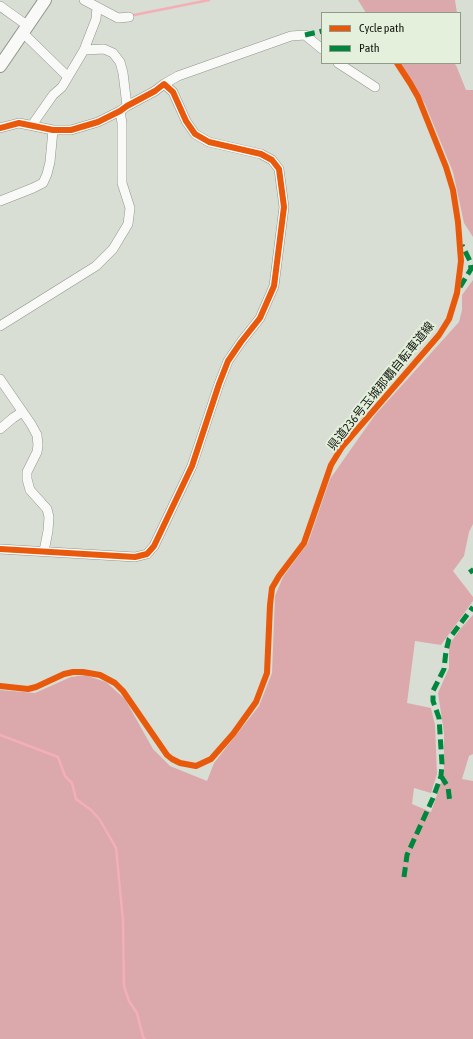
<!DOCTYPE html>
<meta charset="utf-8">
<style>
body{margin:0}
#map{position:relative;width:473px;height:1039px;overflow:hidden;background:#d8ded3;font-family:"Asap Condensed",sans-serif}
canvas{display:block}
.legend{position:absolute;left:321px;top:12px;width:140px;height:52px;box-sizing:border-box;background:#e4f0db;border:1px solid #90998a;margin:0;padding:5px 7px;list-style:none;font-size:12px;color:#131710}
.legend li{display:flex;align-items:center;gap:8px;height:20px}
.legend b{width:20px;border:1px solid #90998a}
</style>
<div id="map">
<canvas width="473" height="1039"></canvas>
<ul class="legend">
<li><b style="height:5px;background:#e8590c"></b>Cycle path</li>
<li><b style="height:5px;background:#00873e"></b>Path</li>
</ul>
</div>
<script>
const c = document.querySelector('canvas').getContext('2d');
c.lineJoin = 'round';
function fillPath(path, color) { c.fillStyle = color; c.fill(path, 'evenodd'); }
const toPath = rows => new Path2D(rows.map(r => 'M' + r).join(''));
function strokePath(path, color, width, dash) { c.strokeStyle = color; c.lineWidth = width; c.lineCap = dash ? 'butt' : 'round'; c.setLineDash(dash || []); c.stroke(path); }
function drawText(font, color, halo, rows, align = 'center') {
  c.font = font + ' "Asap Condensed","Noto Sans JP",sans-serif'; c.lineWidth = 4; c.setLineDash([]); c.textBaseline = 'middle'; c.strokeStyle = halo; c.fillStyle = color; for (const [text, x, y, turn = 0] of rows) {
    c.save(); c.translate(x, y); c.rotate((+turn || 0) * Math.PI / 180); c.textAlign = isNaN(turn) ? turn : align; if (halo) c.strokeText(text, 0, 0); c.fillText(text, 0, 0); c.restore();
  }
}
const forest = toPath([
 [358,0,455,0,457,13,366,13],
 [400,63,453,63,456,65,466,90,473,90,473,237,464,223,453,172,425,104],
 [473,280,473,524,469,532,464,556,453,571,473,597,473,601,441,645,415,641,407,703,431,708,435,725,437,774,431,793,414,788,412,804,431,812,444,774,444,733,438,693,449,668,449,645,461,628,473,615,473,754,469,756,462,779,473,781,473,1039,0,1039,0,690,35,693,71,677,85,675,106,682,125,699,153,749,170,766,207,781,214,763,259,706,272,673,275,596,283,577,308,543,330,479,375,415,459,322,462,310,462,295]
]);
const stream = toPath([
 [130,15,134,15,209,0],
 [0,735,58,757,65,776,72,783,76,799,91,810,100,820,116,848,123,921,124,986,129,1001,137,1013,143,1037,145,1039]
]);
const minor = toPath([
 [84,0,118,18,129,17],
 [0,6,28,26],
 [23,33,68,77],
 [84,50,104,49,113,53,120,62,123,73,127,106],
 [338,63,375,87],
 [164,84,178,76,291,36,305,35,322,49],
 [32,125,53,95,62,87,84,50,96,19,97,7],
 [0,128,19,123,53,130,71,130,98,122,120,111,127,106,155,91,164,84,173,92,186,121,195,134,209,142,261,154,272,160,279,169,284,207,274,286,260,318,241,342,228,361,219,384,192,466,154,546,147,554,135,557,0,549],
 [0,201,33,188,43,183,47,174,50,162,53,130],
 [0,326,96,266,113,249,128,224,130,208,122,183,122,123,120,111],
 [0,379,31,424,37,435,38,445,37,452,27,472,27,479,30,490,47,509,49,517,48,531,44,551],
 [0,429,13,418,22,412]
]);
const secondary = toPath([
 [0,66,45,0]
]);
const quiet = toPath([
 [305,35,322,31],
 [460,287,471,269,470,261,462,245],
 [470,569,473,573],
 [441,776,448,787,450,803],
 [404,877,407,855,433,798,441,776,442,764,439,718,433,701,433,691,444,669,446,651,449,639,473,607]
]);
const cycleway = toPath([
 [0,128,19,123,53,130,71,130,98,122,120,111,127,106,155,91,164,84,173,92,186,121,195,134,209,142,261,154,272,160,279,169,284,207,274,286,260,318,241,342,228,361,219,384,192,466,154,546,147,554,135,557,0,549],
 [0,686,28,689,36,687,64,674,73,672,83,672,100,675,115,683,123,691,167,755,172,759,180,763,196,766,211,759,233,734,256,702,267,673,270,605,272,588,279,576,304,543,331,465,342,447,439,335,449,319,457,293,461,261,458,222,453,190,446,167,418,97,410,83,397,63]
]);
const streetNames = [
 ["県道236号玉城那覇自転車道線",381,386,-51]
];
fillPath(forest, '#dba9ac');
strokePath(stream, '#f3aeb6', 2.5);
strokePath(minor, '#90958d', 10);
strokePath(secondary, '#90958d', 14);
strokePath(minor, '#f9faf8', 9);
strokePath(secondary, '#f9faf8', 12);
strokePath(quiet, '#00873e', 5, [10, 5]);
strokePath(cycleway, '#e8590c', 6);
drawText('12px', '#131710', '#e4f0db', streetNames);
</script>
